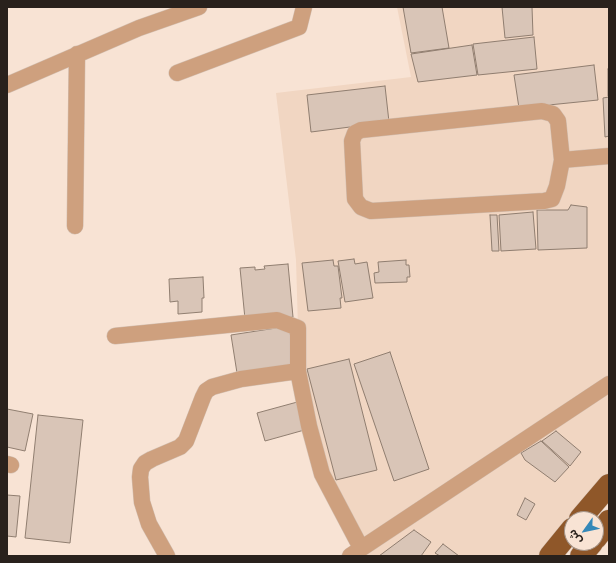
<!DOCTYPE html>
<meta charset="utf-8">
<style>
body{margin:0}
#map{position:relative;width:616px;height:563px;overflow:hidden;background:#f8e3d4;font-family:"PT Sans Narrow","Noto Sans Arabic",sans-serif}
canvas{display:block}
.frame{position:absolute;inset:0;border:8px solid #29211c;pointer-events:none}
.north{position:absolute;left:564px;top:511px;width:40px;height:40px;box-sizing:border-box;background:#f8e3d4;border:1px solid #a5958a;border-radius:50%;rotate:237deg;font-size:11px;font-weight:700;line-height:16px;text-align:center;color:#29211c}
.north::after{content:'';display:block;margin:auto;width:14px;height:18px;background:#3488b8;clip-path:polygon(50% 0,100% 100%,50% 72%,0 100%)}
</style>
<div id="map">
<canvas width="616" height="563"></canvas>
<div class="frame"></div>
<div class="north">ش</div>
</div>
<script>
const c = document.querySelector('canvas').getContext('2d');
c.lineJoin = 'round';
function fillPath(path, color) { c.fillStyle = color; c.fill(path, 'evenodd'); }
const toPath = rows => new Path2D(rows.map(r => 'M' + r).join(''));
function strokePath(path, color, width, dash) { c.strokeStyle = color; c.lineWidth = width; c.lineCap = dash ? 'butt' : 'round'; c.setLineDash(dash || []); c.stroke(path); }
const built = toPath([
 [397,7,609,7,609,485,550,556,350,556,361,548,322,474,298,328,296,260,276,93,411,77]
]);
const building = toPath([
 [403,7,442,7,449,48,411,53,403,7],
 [502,7,532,7,533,35,505,38,502,7],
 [534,37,537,69,478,75,473,44,534,37],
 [472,45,477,75,418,82,411,54,472,45],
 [594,65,598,100,519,108,514,75,594,65],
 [608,69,609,69,609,96,608,96,608,69],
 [385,86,389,122,311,132,307,95,385,86],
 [609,97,609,136,605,137,603,98,609,97],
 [571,205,587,207,587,248,538,250,537,210,568,210,571,205],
 [533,212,536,249,501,251,499,215,533,212],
 [490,215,497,215,499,251,492,251,490,215],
 [354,259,355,264,367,262,373,298,345,302,338,261,354,259],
 [333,260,334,266,338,266,342,298,340,298,341,308,308,311,302,263,333,260],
 [406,260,406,265,409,265,410,277,407,277,407,282,375,283,374,273,379,272,378,262,406,260],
 [288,264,293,317,245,319,240,268,255,267,255,270,265,269,264,266,288,264],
 [203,277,204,298,202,298,202,312,178,314,178,301,170,302,169,279,203,277],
 [289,326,295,364,237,373,231,335,289,326],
 [390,352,429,469,394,481,354,364,390,352],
 [349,359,377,470,336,480,307,369,349,359],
 [301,401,308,429,265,441,257,413,301,401],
 [7,409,33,414,25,451,7,447,7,409],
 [38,415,83,420,70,543,25,538,38,415],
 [556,431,581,452,570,466,542,441,556,431],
 [541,441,569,467,555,482,525,460,521,453,541,441],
 [7,495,20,496,16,537,7,536,7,495],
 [525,498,535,504,526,520,517,515,525,498],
 [414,530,431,542,421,556,379,556,414,530],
 [443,544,459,556,440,556,435,553,443,544]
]);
const minor = toPath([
 [177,73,299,27,304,7],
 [7,85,139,28,199,7],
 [542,111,553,114,558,121,560,141,562,160,557,186,552,199,544,201,371,211,361,207,355,199,352,141,355,133,361,130,542,111],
 [562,160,609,156],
 [75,226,77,54],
 [115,336,277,320,298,328,298,371,309,426,322,474,361,548],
 [7,464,11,465],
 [167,556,149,524,142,502,140,477,141,469,145,463,152,459,180,447,186,441,203,397,206,391,212,387,241,379,298,371],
 [350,556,609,384]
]);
const highway = toPath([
 [580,519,609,485],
 [596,538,609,521],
 [550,556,572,529],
 [581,556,592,543]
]);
fillPath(built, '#f1d6c2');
fillPath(building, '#d9c5b7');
strokePath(building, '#907e70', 1);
strokePath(minor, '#d3c0b3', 17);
strokePath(highway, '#d3c0b3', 23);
strokePath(minor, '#cea07e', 16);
strokePath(highway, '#8f5729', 22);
</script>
